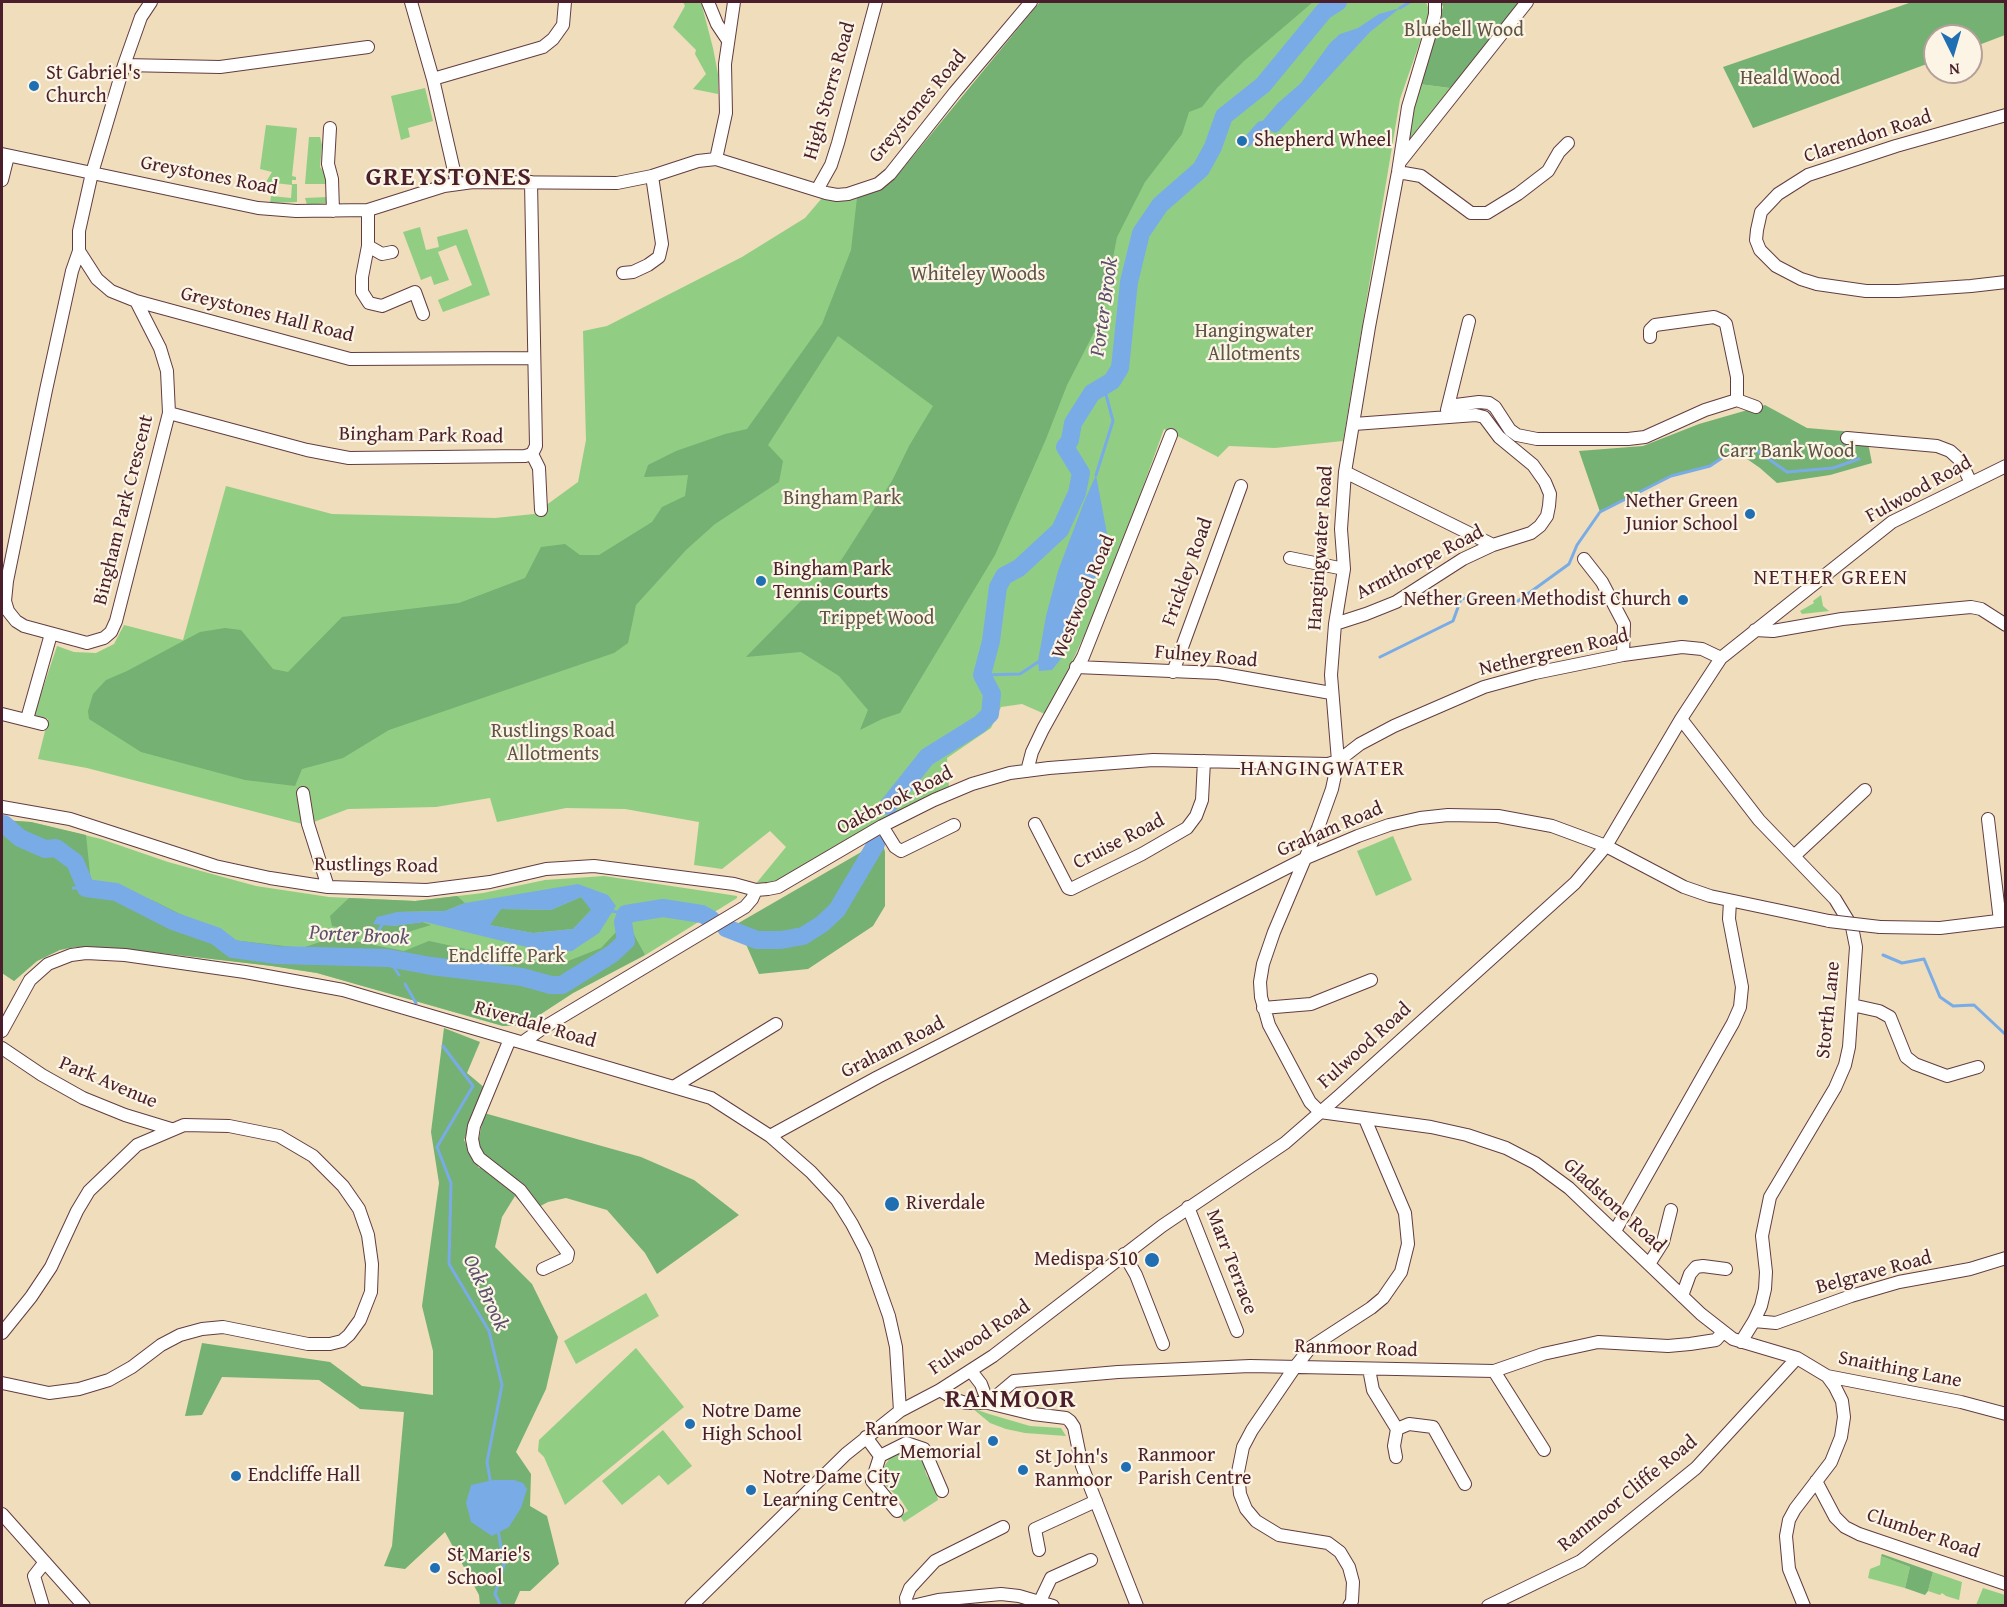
<!DOCTYPE html>
<style>
body{margin:0}
#map{position:relative;width:2007px;height:1607px;overflow:hidden;background:#efddbb;font-family:"Gentium Book Plus",serif}
canvas{display:block}
.frame{position:absolute;inset:0;border:3px solid #4a1f2b;pointer-events:none}
.north{position:absolute;left:1923px;top:24px;width:60px;height:60px;box-sizing:border-box;background:#fcf5e5;border:2px solid #b59f9b;border-radius:50%;rotate:175deg;font-size:16px;font-weight:700;line-height:24px;text-align:center;color:#4a1f2b}
.north::after{content:'';display:block;margin:auto;width:21px;height:27px;background:#1f6fb2;clip-path:polygon(50% 0,100% 100%,50% 72%,0 100%)}
</style>
<div id="map">
<canvas width="2007" height="1607"></canvas>
<div class="frame"></div>
<div class="north">N</div>
</div>
<script>
const c = document.querySelector('canvas').getContext('2d');
c.lineJoin = 'round';
function fillPath(path, color) { c.fillStyle = color; c.fill(path, 'evenodd'); }
const toPath = rows => new Path2D(rows.map(r => 'M' + r).join(''));
function strokePath(path, color, width, dash) { c.strokeStyle = color; c.lineWidth = width; c.lineCap = dash ? 'butt' : 'round'; c.setLineDash(dash || []); c.stroke(path); }
function drawText(font, color, halo, rows, align = 'center') {
  c.font = font + ' "Gentium Book Plus",serif'; c.lineWidth = 4.5; c.setLineDash([]); c.textBaseline = 'middle'; c.strokeStyle = halo; c.fillStyle = color; for (const [text, x, y, turn = 0] of rows) {
    c.save(); c.translate(x, y); c.rotate((+turn || 0) * Math.PI / 180); c.textAlign = isNaN(turn) ? turn : align; if (halo) c.strokeText(text, 0, 0); c.fillText(text, 0, 0); c.restore();
  }
}
const green = toPath([
 [683,2,701,2,713,48,718,74,718,94,693,89,706,74,695,54,696,50,673,27,685,6],
 [1040,2,1426,2,1430,13,1400,99,1343,441,1275,448,1229,446,1218,457,1164,429,1106,589,1047,715,1022,704,1001,707,991,728,947,758,949,787,776,885,754,886,786,847,770,831,722,869,694,865,699,822,625,809,566,808,497,822,490,798,436,807,348,809,306,825,87,768,38,759,48,719,34,715,57,646,74,652,96,653,114,644,124,625,183,640,226,486,332,514,495,518,534,514,578,482,586,440,583,331,607,326,742,257,805,218,822,198,838,200,857,198,885,184,901,171],
 [1419,84,1450,88,1407,142,1414,103],
 [425,88,433,121,408,128,410,137,401,140,391,96],
 [266,125,297,128,292,176,296,177,296,180,292,180,292,184,297,184,297,202,270,203,271,196,291,198,292,185,266,182,272,172,260,169],
 [309,137,320,137,322,145,320,167,326,174,329,203,307,205,305,198,327,197,327,184,305,184],
 [420,227,426,250,439,247,437,237,467,229,490,295,443,312,438,300,472,285,456,245,438,252,449,280,434,285,431,276,421,280,403,232],
 [1821,595,1823,606,1829,611,1802,614,1800,611,1814,603,1813,601],
 [2,820,31,822,101,839,168,862,256,886,329,897,415,901,483,893,545,880,604,876,718,893,737,896,737,898,647,954,573,993,524,1025,503,1026,317,973,272,966,118,948,75,947,60,949,37,961,14,981,2,973],
 [1393,836,1412,880,1376,896,1357,851],
 [646,1293,659,1316,576,1364,564,1341],
 [636,1348,684,1407,565,1505,544,1457,538,1451,539,1440],
 [972,1408,989,1414,1030,1426,1061,1428,1066,1436,1025,1433,1006,1429,990,1423],
 [663,1430,692,1466,668,1485,659,1475,622,1505,602,1481],
 [906,1450,919,1450,926,1463,925,1471,927,1476,934,1484,938,1500,904,1522,900,1516,908,1511,901,1500,885,1485,882,1473,885,1465,890,1458],
 [1881,1556,1910,1567,1905,1588,1868,1578,1870,1569,1880,1565],
 [1933,1572,1962,1582,1959,1600,1946,1596,1942,1593,1940,1595,1928,1591],
 [1983,1588,2005,1595,2005,1605,1976,1605]
]);
const forest = toPath([
 [1040,2,1313,2,1244,61,1217,88,1202,107,1189,112,1182,134,1145,182,1117,237,1101,319,1067,385,1046,439,995,555,900,713,882,719,860,730,868,710,839,676,801,652,746,657,842,559,893,479,909,446,933,406,838,336,768,445,783,461,779,482,715,524,686,550,636,605,628,643,614,653,389,730,343,758,302,769,295,786,245,780,141,752,89,719,88,711,93,694,106,680,127,671,200,632,225,628,241,630,273,669,288,672,342,617,459,603,525,578,541,547,565,544,580,555,599,555,652,522,662,507,685,496,688,475,644,477,648,465,676,451,725,434,747,429,822,324,851,250,857,198,885,184,901,171],
 [1441,2,1519,2,1484,50,1450,88,1419,84,1443,7],
 [1912,2,2005,2,2005,35,1971,48,1971,36,1935,36,1935,61,1753,128,1723,67],
 [1765,405,1807,428,1866,433,1872,463,1830,475,1777,483,1760,468,1734,450,1710,466,1671,476,1600,512,1579,451,1643,446,1699,424],
 [2,820,31,822,86,835,91,883,121,887,156,902,232,940,302,948,335,937,404,951,429,941,471,950,514,964,547,961,563,963,601,948,619,929,632,931,645,955,573,993,524,1025,503,1026,317,973,272,966,118,948,75,947,60,950,37,961,14,981,2,973],
 [882,840,885,852,885,906,873,926,808,969,759,974,745,942,723,932],
 [457,896,465,903,445,911,397,912,393,926,422,922,431,925,398,935,382,937,374,927,362,932,332,926,330,916,349,898,415,901],
 [581,897,592,909,573,929,533,933,489,925,501,909,551,910],
 [444,1028,480,1042,467,1073,486,1089,464,1140,479,1168,487,1162,478,1144,484,1113,641,1157,694,1180,739,1215,657,1274,645,1253,607,1210,566,1198,548,1202,529,1212,515,1196,502,1217,495,1247,532,1284,558,1337,546,1389,516,1452,531,1474,530,1506,547,1516,559,1564,530,1591,520,1591,514,1605,480,1605,479,1595,445,1532,405,1569,384,1566,392,1546,404,1412,360,1409,319,1380,222,1377,202,1415,185,1416,202,1343,330,1362,362,1386,433,1395,433,1351,422,1306,439,1183,431,1132],
 [1882,1554,1933,1572,1928,1591,1925,1595,1905,1588,1910,1567,1881,1556]
]);
const water = toPath([
 [1400,8,1370,32,1279,131,1275,133,1259,125,1278,103,1301,83,1330,43,1340,34,1358,28,1379,14],
 [1096,475,1109,544,1064,655,1052,670,1039,671,1038,661,1046,616,1058,571,1084,502],
 [578,884,608,895,616,906,599,933,572,951,547,952,425,922,393,926,373,924,377,917,397,912,445,911,465,903],
 [581,897,591,910,573,929,533,933,490,925,501,909,551,910],
 [493,1480,514,1480,523,1483,527,1489,521,1508,509,1527,492,1536,471,1522,466,1503,471,1485]
]);
const stream = toPath([
 [1400,8,1410,2],
 [1096,475,1113,421,1104,387],
 [1380,657,1453,621,1461,599,1474,597,1489,604,1518,601,1569,564,1577,545,1600,512,1671,476,1710,466,1734,450,1752,447,1787,472,1833,468,1859,459],
 [982,675,1020,674,1038,662],
 [73,888,86,888],
 [610,912,612,911,626,914],
 [379,930,382,925],
 [1883,955,1902,963,1924,959,1940,997,1953,1006,1974,1005,2006,1035],
 [372,957,373,953],
 [388,958,399,975],
 [405,984,416,1003],
 [443,1046,473,1086,437,1147,451,1183,449,1264,489,1331,502,1385,487,1462,491,1485],
 [498,1530,504,1565,495,1594,501,1606]
]);
const canal = toPath([
 [1247,142,1261,126]
]);
const river = toPath([
 [888,806,927,757,980,724,990,714,992,694,982,675,991,641,998,587,1004,576,1019,568,1060,530,1077,493,1081,473,1065,447,1070,440,1073,423,1092,393,1112,381,1120,368,1129,282,1141,233,1160,205,1201,169,1213,147,1224,116,1263,85,1324,11,1338,2],
 [2,824,4,824,20,838,45,849,56,848,75,862,86,888,116,892,173,921,216,936,233,949,277,955,388,958,431,966,522,977,551,985,562,985,612,954,626,941,623,922,626,914,663,908,702,914,711,919],
 [726,928,757,940,781,940,803,936,822,924,837,910,876,844]
]);
const minor = toPath([
 [411,2,433,79,457,184],
 [708,2,717,24,727,39],
 [1435,2,1435,14,1431,30,1408,107,1398,172,1369,327,1345,472,1341,529,1344,569,1335,624,1331,675,1338,761,1332,789,1318,828,1274,932,1263,964,1260,982,1261,997,1269,1025,1310,1102,1320,1112,1431,1127,1467,1135,1506,1148,1535,1163,1569,1188,1701,1314,1733,1339,1797,1358,1827,1376,1961,1402,2006,1414],
 [124,65,220,67,368,47],
 [433,79,543,47,553,39,563,25,565,2],
 [2006,115,1896,146,1808,175,1778,194,1761,212,1757,230,1756,240,1760,250,1776,266,1801,279,1817,284,1866,291,1898,291,1971,286,2006,282],
 [330,128,328,164,332,179,333,211],
 [2,154,258,208,296,211,368,210,444,186,473,182,617,183,652,176,698,161,716,159,826,193,837,195,848,194,878,184,890,174,955,92,1031,2],
 [716,159,726,113,725,64,734,2],
 [1400,162,1527,2],
 [1398,172,1421,176,1471,213,1487,213,1518,194,1548,171,1559,152,1568,143],
 [2,180,8,156],
 [531,182,536,446,532,454,539,468,541,510],
 [817,190,831,165,838,143,876,2],
 [368,210,368,246,362,277,362,292,369,303,382,306,415,292,423,314],
 [368,246,382,254,392,252],
 [79,251,72,271,46,390,7,581,5,601,8,611,16,621,24,626,87,643,104,638,111,632,116,621,169,413,167,371,160,348,136,301,111,291,97,279,79,251,79,231,92,173,124,65,141,17,151,2],
 [623,273,633,272,648,265,659,257,662,244,652,176],
 [136,301,350,359,534,358],
 [1650,337,1650,330,1655,325,1714,317,1723,321,1726,324,1737,377,1737,400],
 [1448,406,1479,402,1489,403,1495,407,1510,430,1517,435,1537,439,1628,439,1645,437,1705,410,1737,400,1756,407],
 [1447,410,1469,321],
 [169,413,307,450,349,458,525,456,532,454],
 [1847,438,1937,446,1950,451,1960,460,1971,483],
 [1345,472,1493,545],
 [1290,558,1344,569],
 [1584,559,1602,582,1624,624,1623,655],
 [1335,624,1366,614,1396,602,1463,559,1493,545,1531,533,1540,526,1547,516,1549,506,1550,494,1545,482,1533,465,1499,437,1484,417,1476,415,1354,424],
 [1755,630,1773,631,1842,619,1971,607,1981,609,2006,625],
 [1076,667,1218,673,1331,693],
 [1173,672,1241,486],
 [2,714,42,724],
 [27,719,51,634],
 [1681,719,1759,820,1835,899,1852,927,1856,947,1849,1047,1845,1065,1835,1088,1770,1197,1762,1236,1766,1272,1765,1289,1761,1306,1754,1321,1741,1342],
 [1027,771,1032,752,1043,729,1083,657,1171,435],
 [303,793,308,824,328,887],
 [2,807,70,819,215,866,270,878,328,887,427,890,490,882,546,869,594,866,734,884,756,890,768,889,778,887,882,826,934,800,972,784,1010,773,1049,768,1153,760,1328,764,1338,761,1360,744,1394,726,1484,687,1535,673,1623,655,1682,647,1702,649,1721,658],
 [1988,819,2000,921],
 [1035,824,1068,888,1071,889,1142,854,1187,828,1196,816,1202,800,1204,761],
 [882,826,895,847,901,851,954,825],
 [1794,856,1865,790],
 [1880,927,1940,928,2006,920],
 [1852,1005,1879,1011,1890,1017,1906,1057,1915,1064,1947,1076,1978,1067],
 [1263,1008,1311,1004,1371,980],
 [2,1031,30,980,48,964,71,955,86,953,125,955,245,972,343,990,711,1098,770,1136,811,1172,837,1200,852,1224,866,1251,889,1316,896,1347,900,1411],
 [510,1039,474,1126,472,1139,474,1149,479,1158,520,1190,568,1253,567,1258,543,1269],
 [523,1042,543,1028,745,907,752,899,756,890],
 [2,1048,42,1075,83,1098,125,1115,171,1129],
 [675,1086,776,1024],
 [770,1136,878,1077,1306,858,1358,836,1389,825,1420,818,1448,815,1498,816,1552,826,1606,846,1684,887,1710,896,1829,921],
 [1188,1207,1237,1331],
 [1615,1231,1733,1023,1740,1007,1742,987,1729,919,1730,901],
 [1124,1254,1136,1275,1163,1344],
 [1649,1264,1663,1242,1671,1210],
 [1682,1296,1690,1274,1696,1267,1703,1266,1726,1269],
 [1754,1321,1776,1323,1851,1296,1899,1282,1970,1269,2006,1258],
 [2,1333,31,1297,51,1267,77,1211,89,1191,137,1145,184,1125,229,1126,279,1136,313,1156,343,1186,359,1209,368,1235,372,1264,371,1292,360,1320,349,1335,342,1341,330,1344,308,1344,223,1327,202,1329,180,1335,161,1345,132,1367,109,1380,79,1389,49,1393,2,1383],
 [1369,1369,1373,1390,1397,1429,1394,1446,1396,1457],
 [1494,1371,1544,1450],
 [940,1390,956,1400,966,1403,988,1403,981,1384,971,1371],
 [988,1403,1014,1381,1118,1372,1250,1366,1494,1371,1543,1354,1589,1344,1598,1342,1668,1346,1690,1344,1716,1340,1723,1332],
 [988,1403,1033,1414,1066,1418,1070,1421,1074,1427,1082,1466,1137,1606],
 [1397,1429,1409,1424,1433,1427,1465,1484],
 [866,1437,880,1456,906,1443,924,1449,942,1491],
 [880,1456,872,1481,897,1511],
 [1816,1481,1835,1517,1845,1527,1859,1534,2006,1584],
 [2,1514,84,1606],
 [1039,1550,1035,1529,1096,1501],
 [1040,1601,1051,1578,1091,1560],
 [43,1606,34,1576,45,1562],
 [691,1606,846,1454,900,1411,940,1390,993,1356,1162,1226,1285,1143,1339,1096,1575,883,1606,846,1681,719,1721,658,1892,522,2006,466],
 [907,1606,906,1598,910,1588,935,1561,1003,1527],
 [912,1606,938,1600,1001,1594,1019,1596,1053,1606],
 [1349,1606,1352,1601,1353,1582,1349,1567,1340,1552,1328,1543,1279,1535,1256,1521,1246,1509,1240,1494,1238,1472,1243,1447,1252,1430,1295,1367,1311,1347,1371,1308,1383,1298,1401,1272,1408,1244,1405,1213,1365,1119],
 [1488,1606,1581,1561,1696,1468,1797,1358],
 [1804,1606,1789,1569,1786,1536,1789,1520,1795,1509,1831,1462,1841,1437,1844,1417,1842,1401,1835,1387,1827,1376]
]);
const minorBridge = toPath([
 [1829,921,1880,927]
]);
const markers = [
 [34,86,6,"#1f6fb2"],
 [1242,141,6,"#1f6fb2"],
 [1750,514,6,"#1f6fb2"],
 [761,581,6,"#1f6fb2"],
 [1683,600,6,"#1f6fb2"],
 [892,1204,8,"#1f6fb2"],
 [1152,1260,8,"#1f6fb2"],
 [690,1424,6,"#1f6fb2"],
 [993,1441,6,"#1f6fb2"],
 [1126,1467,6,"#1f6fb2"],
 [1023,1470,6,"#1f6fb2"],
 [236,1476,6,"#1f6fb2"],
 [751,1490,6,"#1f6fb2"],
 [435,1568,6,"#1f6fb2"]
];
const parkNames = [
 ["Bluebell Wood",1464,31],
 ["Heald Wood",1790,79],
 ["Whiteley Woods",978,275],
 ["Hangingwater",1254,332],
 ["Allotments",1254,355],
 ["Carr Bank Wood",1787,452],
 ["Bingham Park",842,499],
 ["Trippet Wood",877,619],
 ["Rustlings Road",553,732],
 ["Allotments",553,755],
 ["Endcliffe Park",507,957]
];
const poiNames = [
 ["St Gabriel's",46,74],
 ["Church",46,97],
 ["Shepherd Wheel",1254,141],
 ["Nether Green",1738,502,"right"],
 ["Junior School",1738,525,"right"],
 ["Bingham Park",773,570],
 ["Tennis Courts",773,593],
 ["Nether Green Methodist Church",1671,600,"right"],
 ["Riverdale",906,1204],
 ["Medispa S10",1138,1260,"right"],
 ["Notre Dame",702,1412],
 ["High School",702,1435],
 ["Ranmoor War",981,1430,"right"],
 ["Memorial",981,1453,"right"],
 ["Ranmoor",1138,1456],
 ["Parish Centre",1138,1479],
 ["St John's",1035,1458],
 ["Ranmoor",1035,1481],
 ["Endcliffe Hall",248,1476],
 ["Notre Dame City",763,1478],
 ["Learning Centre",763,1501],
 ["St Marie's",447,1556],
 ["School",447,1579]
];
const streetNames = [
 ["High Storrs Road",830,91,-74],
 ["Greystones Road",918,107,-50],
 ["Clarendon Road",1868,137,-18],
 ["Greystones Road",209,176,11],
 ["Greystones Hall Road",267,315,14],
 ["Bingham Park Road",421,436,1],
 ["Fulwood Road",1919,490,-29],
 ["Bingham Park Crescent",124,510,-76],
 ["Hangingwater Road",1321,548,-86],
 ["Armthorpe Road",1420,563,-27],
 ["Frickley Road",1188,572,-70],
 ["Westwood Road",1084,597,-67],
 ["Nethergreen Road",1554,653,-13],
 ["Fulney Road",1206,657,5],
 ["Oakbrook Road",895,801,-27],
 ["Graham Road",1330,830,-23],
 ["Cruise Road",1119,842,-27],
 ["Rustlings Road",376,866,1],
 ["Storth Lane",1829,1010,-84],
 ["Riverdale Road",535,1025,16],
 ["Fulwood Road",1365,1046,-42],
 ["Graham Road",893,1048,-27],
 ["Park Avenue",108,1083,23],
 ["Gladstone Road",1614,1206,42],
 ["Marr Terrace",1231,1262,69],
 ["Belgrave Road",1874,1273,-15],
 ["Fulwood Road",980,1338,-34],
 ["Ranmoor Road",1356,1349,2],
 ["Snaithing Lane",1900,1370,11],
 ["Ranmoor Cliffe Road",1628,1494,-39],
 ["Clumber Road",1923,1534,19]
];
const waterNames = [
 ["Porter Brook",1105,307,-82],
 ["Porter Brook",359,936,3],
 ["Oak Brook",485,1293,65]
];
const neighbourhoodNames = [
 ["NETHER GREEN",1831,579],
 ["HANGINGWATER",1323,770]
];
const districtNames = [
 ["GREYSTONES",449,178],
 ["RANMOOR",1011,1400]
];
fillPath(green, '#91ce84');
fillPath(forest, '#74b172');
fillPath(water, '#79ace6');
strokePath(stream, '#79ace6', 3);
strokePath(canal, '#79ace6', 10);
strokePath(river, '#79ace6', 18);
strokePath(minor, '#633c41', 14);
strokePath(minor, '#fff', 12);
strokePath(minorBridge, '#633c41', 14, []);
strokePath(minorBridge, '#fff', 12);
for (const [x, y, r, color] of markers) { const dot = new Path2D(); dot.arc(x, y, r, 0, 2 * Math.PI); c.fillStyle = color; c.fill(dot); strokePath(dot, '#fcf5e5', 2); }
drawText('20px', '#5f5446', '#fcf5e5', parkNames);
drawText('20px', '#4a1f2b', '#fcf5e5', poiNames, 'left');
drawText('20px', '#4a1f2b', '#fcf5e5', streetNames);
drawText('italic 21px', '#5a506c', '#fcf5e5', waterNames);
c.letterSpacing = '1.5px';
drawText('21px', '#4a1f2b', '#fcf5e5', neighbourhoodNames);
c.letterSpacing = '0px';
c.letterSpacing = '1.5px';
drawText('bold 26px', '#4a1f2b', '#fcf5e5', districtNames);
c.letterSpacing = '0px';
</script>
